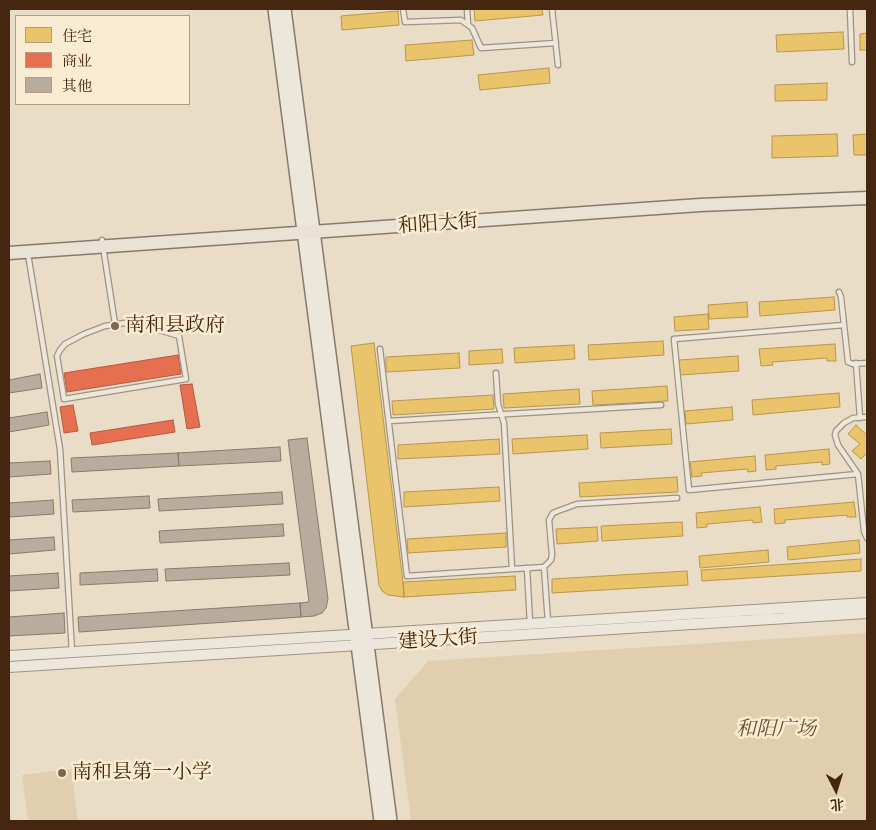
<!DOCTYPE html>
<meta charset="utf-8">
<style>
body{margin:0}
#map{position:relative;width:876px;height:830px;overflow:hidden;background:#eaddc7;font-family:"EB Garamond","Noto Serif SC",serif}
canvas{display:block}
.frame{position:absolute;inset:0;border:10px solid #452610;pointer-events:none}
.legend{position:absolute;left:15px;top:15px;width:175px;height:90px;box-sizing:border-box;background:#faecd2;border:1px solid #b29d84;margin:0;padding:6px 9px;list-style:none;font-size:15px;color:#452610}
.legend li{display:flex;align-items:center;gap:10px;height:25px}
.legend b{width:25px;border:1px solid #b29d84}
.north{position:absolute;left:811px;top:765px;width:50px;height:50px;-webkit-text-stroke:4px #faecd2;paint-order:stroke;rotate:175deg;font-size:14px;font-weight:700;line-height:20px;text-align:center;color:#452610}
.north::after{content:'';display:block;margin:auto;width:18px;height:22px;background:#452610;clip-path:polygon(50% 0,100% 100%,50% 72%,0 100%)}
</style>
<div id="map">
<canvas width="876" height="830"></canvas>
<div class="frame"></div>
<ul class="legend">
<li><b style="height:14px;background:#e9c46a"></b>住宅</li>
<li><b style="height:14px;background:#e76f51"></b>商业</li>
<li><b style="height:14px;background:#b8ad9d"></b>其他</li>
</ul>
<div class="north">北</div>
</div>
<script>
const c = document.querySelector('canvas').getContext('2d');
c.lineJoin = 'round';
function fillPath(path, color) { c.fillStyle = color; c.fill(path, 'evenodd'); }
const toPath = rows => new Path2D(rows.map(r => 'M' + r).join(''));
function strokePath(path, color, width, dash) { c.strokeStyle = color; c.lineWidth = width; c.lineCap = dash ? 'butt' : 'round'; c.setLineDash(dash || []); c.stroke(path); }
function drawText(font, color, halo, rows, align = 'center') {
  c.font = font + ' "EB Garamond","Noto Serif SC",serif'; c.lineWidth = 5; c.setLineDash([]); c.textBaseline = 'middle'; c.strokeStyle = halo; c.fillStyle = color; for (const [text, x, y, turn = 0] of rows) {
    c.save(); c.translate(x, y); c.rotate((+turn || 0) * Math.PI / 180); c.textAlign = isNaN(turn) ? turn : align; if (halo) c.strokeText(text, 0, 0); c.fillText(text, 0, 0); c.restore();
  }
}
const green = toPath([
 [867,633,867,821,411,821,395,699,428,661],
 [71,769,78,821,28,821,22,775]
]);
const homes = toPath([
 [474,9,542,9,543,15,475,21,474,9],
 [398,11,399,25,342,30,341,16,398,11],
 [843,32,844,49,777,52,776,35,843,32],
 [867,33,867,50,860,50,860,34,867,33],
 [472,40,474,55,406,61,405,45,472,40],
 [549,68,550,83,480,90,478,75,549,68],
 [827,83,827,100,775,101,775,85,827,83],
 [837,134,838,156,772,158,772,136,837,134],
 [867,134,867,155,854,155,853,135,867,134],
 [834,297,835,310,760,316,759,302,834,297],
 [747,302,748,317,709,319,708,305,747,302],
 [708,314,709,329,675,331,674,317,708,314],
 [663,341,664,355,589,360,588,345,663,341],
 [374,343,403,582,404,597,388,595,382,591,379,585,351,346,374,343],
 [835,344,836,361,827,361,827,358,772,362,773,365,761,366,759,349,835,344],
 [574,345,575,359,515,363,514,348,574,345],
 [502,349,503,363,469,365,469,351,502,349],
 [459,353,460,368,386,372,386,357,459,353],
 [738,356,739,371,680,375,679,360,738,356],
 [667,386,668,401,593,405,592,391,667,386],
 [579,389,580,404,504,408,503,394,579,389],
 [839,393,840,407,753,415,752,400,839,393],
 [493,395,494,409,393,415,392,401,493,395],
 [732,407,733,420,686,424,685,411,732,407],
 [856,425,867,435,867,453,861,459,852,451,860,444,848,434,856,425],
 [671,429,672,444,601,448,600,433,671,429],
 [587,435,588,449,513,454,512,439,587,435],
 [499,439,500,454,398,459,398,445,499,439],
 [829,449,830,464,822,465,822,462,776,466,776,469,766,470,765,455,829,449],
 [755,456,756,471,748,472,747,469,701,473,702,476,692,477,690,462,755,456],
 [677,477,678,492,580,497,579,483,677,477],
 [499,487,500,501,404,507,404,492,499,487],
 [854,502,856,517,847,517,847,515,785,520,785,523,775,524,774,509,854,502],
 [760,507,762,522,753,523,753,520,707,524,707,527,697,528,696,513,760,507],
 [682,522,683,536,602,541,601,526,682,522],
 [597,527,598,541,557,544,556,529,597,527],
 [506,533,506,547,408,553,407,539,506,533],
 [859,540,860,553,788,560,787,547,859,540],
 [768,550,769,562,700,568,699,556,768,550],
 [861,559,861,571,702,581,701,570,861,559],
 [687,571,688,585,552,593,552,579,687,571],
 [515,576,516,590,404,597,403,582,515,576]
]);
const shops = toPath([
 [178,355,181,374,67,392,64,373,178,355],
 [192,384,200,427,187,429,180,385,192,384],
 [73,405,78,431,64,433,60,407,73,405],
 [173,420,175,432,92,445,90,433,173,420]
]);
const building = toPath([
 [40,374,42,388,9,393,9,380,40,374],
 [47,412,49,425,9,432,9,418,47,412],
 [307,438,328,599,326,608,322,613,314,616,301,617,300,603,309,602,288,440,307,438],
 [280,447,281,461,179,466,178,453,280,447],
 [178,453,179,466,72,472,71,458,178,453],
 [50,461,51,474,9,477,9,463,50,461],
 [282,492,283,504,159,511,158,499,282,492],
 [149,496,150,508,73,512,72,500,149,496],
 [53,500,54,514,9,517,9,503,53,500],
 [283,524,284,536,160,543,159,531,283,524],
 [54,537,55,550,9,554,9,540,54,537],
 [289,563,290,575,166,581,165,569,289,563],
 [157,569,158,581,80,585,80,573,157,569],
 [58,573,59,588,9,591,9,576,58,573],
 [300,603,301,617,79,632,78,617,300,603],
 [64,613,65,633,9,636,9,617,64,613]
]);
const service = toPath([
 [403,9,405,22,461,20,472,28,481,48,556,43],
 [467,9,468,24],
 [552,9,558,65],
 [850,9,852,62],
 [102,240,115,324],
 [28,254,60,449,72,652],
 [839,292,841,297,848,362,853,364,867,363],
 [125,323,146,326,179,336,186,379,64,399,57,356,60,350,65,344,84,334,105,326,125,323],
 [844,325,674,339,689,490,858,474],
 [380,349,407,576,544,567,551,560,552,555,549,520,553,513,558,511,577,504,677,498],
 [856,363,860,418],
 [496,373,498,404,504,423,512,569],
 [867,417,853,418,844,423,836,431,835,435,838,445,858,474,864,531,867,538],
 [389,421,661,405],
 [544,567,548,622],
 [527,568,530,623]
]);
const tertiary = toPath([
 [9,656,867,603],
 [9,667,867,613]
]);
const secondary = toPath([
 [274,9,380,821],
 [285,9,391,821]
]);
const primary = toPath([
 [9,253,700,205,867,198]
]);
const markers = [
 [115,326,5,"#7f6650"],
 [62,773,5,"#7f6650"]
];
const streetNames = [
 ["和阳大街",438,224,-4],
 ["建设大街",438,640,-4]
];
const poiNames = [
 ["南和县政府",125,326],
 ["南和县第一小学",72,773]
];
const parkNames = [
 ["和阳广场",776,730]
];
fillPath(green, '#e1ceaf');
fillPath(homes, '#e9c46a');
strokePath(homes, '#b8954f', 1);
fillPath(shops, '#e76f51');
strokePath(shops, '#b6593e', 1);
fillPath(building, '#b8ad9d');
strokePath(building, '#867a6c', 1);
strokePath(service, '#9e9383', 7);
strokePath(tertiary, '#9e9383', 12);
strokePath(secondary, '#867a6c', 14);
strokePath(primary, '#867a6c', 15);
strokePath(service, '#ede6db', 4.5);
strokePath(tertiary, '#ede6db', 10);
strokePath(secondary, '#ede6db', 11);
strokePath(primary, '#e9e2d5', 12);
for (const [x, y, r, color] of markers) { const dot = new Path2D(); dot.arc(x, y, r, 0, 2 * Math.PI); c.fillStyle = color; c.fill(dot); strokePath(dot, '#faecd2', 2); }
drawText('20px', '#452610', '#faecd2', streetNames);
drawText('20px', '#452610', '#faecd2', poiNames, 'left');
drawText('italic 20px', '#6a4d33', '#faecd2', parkNames);
</script>
